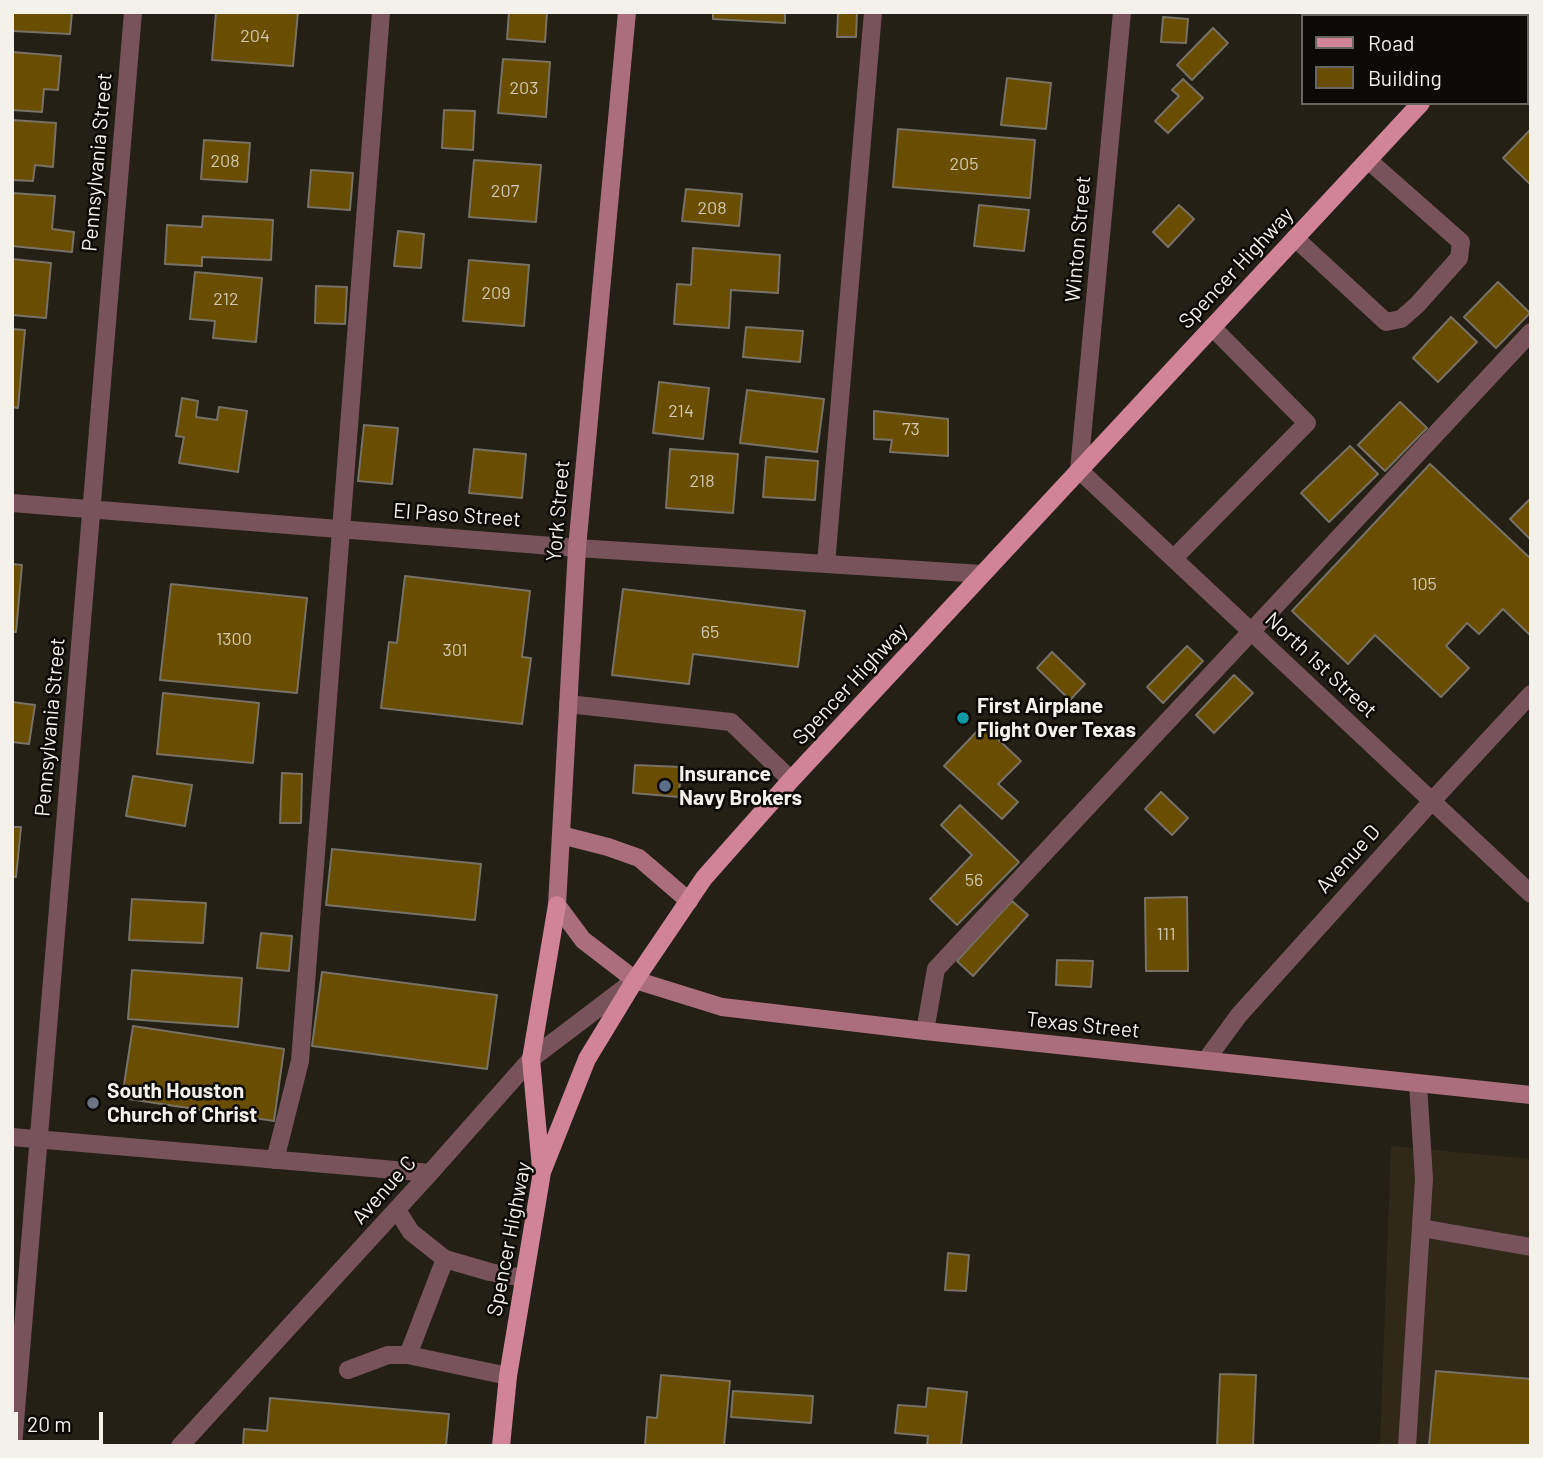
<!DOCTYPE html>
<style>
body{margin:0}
#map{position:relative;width:1543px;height:1458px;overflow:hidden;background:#242016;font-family:Barlow,sans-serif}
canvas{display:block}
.frame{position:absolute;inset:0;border:14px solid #f4f0ea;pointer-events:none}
.legend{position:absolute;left:1301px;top:14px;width:228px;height:91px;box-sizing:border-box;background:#0c0a06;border:2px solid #696661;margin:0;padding:9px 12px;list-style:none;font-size:21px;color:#f4f0ea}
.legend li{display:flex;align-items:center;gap:14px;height:35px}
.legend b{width:35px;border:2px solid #696661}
.scale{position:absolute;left:14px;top:1412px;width:89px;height:32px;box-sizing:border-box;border:4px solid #f4f0ea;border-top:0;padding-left:9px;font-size:21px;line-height:24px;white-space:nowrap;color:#f4f0ea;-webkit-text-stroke:5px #0c0a06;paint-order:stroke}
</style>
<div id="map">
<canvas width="1543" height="1458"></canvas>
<div class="frame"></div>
<ul class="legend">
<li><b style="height:9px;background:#d08495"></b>Road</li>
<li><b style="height:19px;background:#694d00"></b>Building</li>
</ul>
<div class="scale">20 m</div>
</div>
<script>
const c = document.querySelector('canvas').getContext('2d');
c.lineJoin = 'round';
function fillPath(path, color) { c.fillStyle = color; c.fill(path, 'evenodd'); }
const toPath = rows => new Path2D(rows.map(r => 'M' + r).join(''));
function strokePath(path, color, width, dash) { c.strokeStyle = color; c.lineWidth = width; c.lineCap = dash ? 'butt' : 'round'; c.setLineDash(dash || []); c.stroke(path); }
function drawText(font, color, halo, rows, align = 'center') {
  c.font = font + ' Barlow,sans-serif'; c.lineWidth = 5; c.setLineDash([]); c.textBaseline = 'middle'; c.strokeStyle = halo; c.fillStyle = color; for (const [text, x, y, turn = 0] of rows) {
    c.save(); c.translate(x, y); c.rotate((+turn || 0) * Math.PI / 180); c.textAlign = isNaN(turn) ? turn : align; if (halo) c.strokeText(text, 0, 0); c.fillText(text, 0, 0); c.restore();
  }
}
const built = toPath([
 [1391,1146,1531,1159,1531,1446,1380,1446]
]);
const building = toPath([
 [13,12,72,12,70,34,12,31,13,12],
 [216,12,298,12,293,66,212,60,216,12],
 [509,12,547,12,545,42,507,39,509,12],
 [713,12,785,12,785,23,713,19,713,12],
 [838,12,857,12,856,37,837,37,838,12],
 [1163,17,1188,19,1186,43,1161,42,1163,17],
 [1213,28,1228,43,1192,80,1177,65,1213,28],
 [12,52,61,56,58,90,44,89,42,112,12,110,12,52],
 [503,59,550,62,546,117,498,113,503,59],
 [1007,78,1051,83,1046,129,1001,125,1007,78],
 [1183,79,1203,98,1168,133,1155,121,1179,96,1172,90,1183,79],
 [444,110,475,111,473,150,442,148,444,110],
 [12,120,56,123,53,167,35,165,33,181,12,180,12,120],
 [898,129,1035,140,1030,198,893,187,898,129],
 [1531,129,1531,185,1503,158,1531,129],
 [204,140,250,143,247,182,201,179,204,140],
 [474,160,541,165,536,222,469,217,474,160],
 [311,170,353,173,350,210,308,207,311,170],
 [686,189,742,194,739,226,682,221,686,189],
 [12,193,55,196,52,229,74,232,72,252,12,246,12,193],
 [979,205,1029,210,1024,251,974,246,979,205],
 [1179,205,1194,219,1168,247,1153,232,1179,205],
 [203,216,273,220,271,260,202,257,202,266,165,264,167,225,202,227,203,216],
 [398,231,424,234,421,268,394,266,398,231],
 [693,248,780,255,778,293,731,290,729,328,674,324,677,284,691,285,693,248],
 [12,259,51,263,46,318,12,315,12,259],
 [469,260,529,265,524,326,463,321,469,260],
 [195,272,262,278,256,342,213,338,215,321,190,319,195,272],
 [1498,282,1530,313,1496,348,1464,317,1498,282],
 [316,286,347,287,345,324,315,323,316,286],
 [1451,317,1477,342,1438,382,1413,358,1451,317],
 [746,327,803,331,800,362,743,357,746,327],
 [12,329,25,330,18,408,12,407,12,329],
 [659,382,709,388,703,439,653,433,659,382],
 [747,390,824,399,817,452,740,443,747,390],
 [182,398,198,401,196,417,217,420,219,407,247,411,238,472,179,463,184,437,176,436,182,398],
 [1400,402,1427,428,1385,471,1358,445,1400,402],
 [874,411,948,419,948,456,890,452,892,440,874,439,874,411],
 [364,425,398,428,392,484,358,481,364,425],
 [1350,446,1378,474,1329,522,1301,493,1350,446],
 [474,449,526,454,522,498,469,493,474,449],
 [670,449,738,454,733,513,666,508,670,449],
 [766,457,818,461,815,500,763,497,766,457],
 [1430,464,1531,559,1531,636,1503,609,1479,634,1467,623,1446,646,1469,668,1441,697,1375,635,1348,664,1292,611,1430,464],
 [1531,498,1531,540,1510,519,1531,498],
 [12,564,22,565,16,632,12,632,12,564],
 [405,576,530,591,522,657,531,658,522,724,381,708,389,642,397,643,405,576],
 [171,584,307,598,297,693,160,680,171,584],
 [623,589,805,611,798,667,693,654,689,684,612,675,623,589],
 [1187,646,1203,661,1163,703,1147,687,1187,646],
 [1052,652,1085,684,1070,700,1037,668,1052,652],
 [1234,675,1253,693,1214,733,1196,715,1234,675],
 [163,693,259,703,253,763,157,754,163,693],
 [12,702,35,705,29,744,12,742,12,702],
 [983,725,1021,761,998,784,1018,802,1002,819,944,766,983,725],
 [635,765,681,767,679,797,633,793,635,765],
 [282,773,302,774,301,823,280,823,282,773],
 [133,776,192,785,185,826,126,816,133,776],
 [1161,792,1188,818,1172,835,1145,809,1161,792],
 [960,805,1019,862,957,925,930,899,972,855,941,825,960,805],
 [12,827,21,827,16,877,12,876,12,827],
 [332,849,481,864,475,920,326,905,332,849],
 [1187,897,1188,971,1146,971,1145,898,1187,897],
 [132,899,206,903,203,943,129,940,132,899],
 [1012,901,1028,915,973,976,957,961,1012,901],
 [261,933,292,936,289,971,257,968,261,933],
 [1057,960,1093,961,1091,987,1056,985,1057,960],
 [132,970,242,978,238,1027,128,1019,132,970],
 [322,972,497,995,487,1069,312,1046,322,972],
 [133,1026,284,1049,274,1121,122,1098,133,1026],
 [948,1253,969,1255,966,1291,945,1290,948,1253],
 [1436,1371,1531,1379,1531,1446,1429,1446,1436,1371],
 [1220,1374,1256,1375,1253,1446,1217,1446,1220,1374],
 [661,1375,730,1381,724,1446,645,1446,647,1417,657,1418,661,1375],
 [928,1388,967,1392,961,1446,927,1446,928,1436,895,1433,898,1405,926,1407,928,1388],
 [733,1391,813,1396,811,1423,731,1417,733,1391],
 [270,1398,449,1414,446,1446,243,1446,244,1429,267,1431,270,1398]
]);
const lane = toPath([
 [1295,238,1386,322,1401,319,1417,305,1459,258,1461,242,1368,160],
 [1174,558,1307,423,1212,327],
 [826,564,873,12],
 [568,704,731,722,791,780],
 [925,1031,936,969,1531,332],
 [275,1160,300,1061,381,12],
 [397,1210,411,1232,445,1259,490,1272,523,1278],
 [1421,1228,1531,1247],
 [445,1259,408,1355,508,1376],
 [348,1370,388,1355,408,1355],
 [1407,1446,1424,1179,1418,1084]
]);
const street = toPath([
 [1122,12,1079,470,1531,894],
 [1515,12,1519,16],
 [12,503,577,548,982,574],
 [1206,1060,1239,1015,1432,801,1531,694],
 [12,1137,430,1173],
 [13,1446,133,12],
 [180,1446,430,1173,531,1059,635,980]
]);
const secondary = toPath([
 [627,12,577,548,557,905,583,940,635,980,722,1007,925,1031,1531,1095],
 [561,835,608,847,639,858,689,901]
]);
const primary = toPath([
 [1502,16,1505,12],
 [541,1168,531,1059,557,905],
 [501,1446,508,1376,542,1172,587,1059,635,980,704,878,791,780,1421,103]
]);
const markers = [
 [963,718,7,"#0f9aa8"],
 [665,786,7,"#5c6f8a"],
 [93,1103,7,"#6b7280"]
];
const numberNames = [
 ["204",255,36],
 ["203",524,88],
 ["208",225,161],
 ["205",964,164],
 ["207",505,191],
 ["208",712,208],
 ["209",496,293],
 ["212",226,299],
 ["214",681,411],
 ["73",911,429],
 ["218",702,481],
 ["105",1424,584],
 ["65",710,632],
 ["1300",234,639],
 ["301",455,650],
 ["56",974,880],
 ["111",1166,934]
];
const streetNames = [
 ["Pennsylvania Street",97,162,-85],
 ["Winton Street",1078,239,-85],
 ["Spencer Highway",1236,268,-47],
 ["York Street",558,511,-85],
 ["El Paso Street",457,515,4],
 ["North 1st Street",1321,665,43],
 ["Spencer Highway",850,684,-47],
 ["Pennsylvania Street",50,727,-85],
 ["Avenue D",1348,859,-48],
 ["Texas Street",1083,1025,6],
 ["Avenue C",384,1190,-48],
 ["Spencer Highway",509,1239,-79]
];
const poiNames = [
 ["First Airplane",977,706],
 ["Flight Over Texas",977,730],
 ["Insurance",679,774],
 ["Navy Brokers",679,798],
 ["South Houston",107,1091],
 ["Church of Christ",107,1115]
];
fillPath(built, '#302919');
fillPath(building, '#694d00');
strokePath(building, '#777166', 2);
strokePath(lane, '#78535b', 18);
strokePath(street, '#78535b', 18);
strokePath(secondary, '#aa6e7c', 18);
strokePath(primary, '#d08495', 18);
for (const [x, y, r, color] of markers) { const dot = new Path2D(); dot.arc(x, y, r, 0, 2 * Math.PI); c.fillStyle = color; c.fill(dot); strokePath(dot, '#0c0a06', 2.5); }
drawText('18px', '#d1c7b0', null, numberNames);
drawText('21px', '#f4f0ea', '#0c0a06', streetNames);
drawText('bold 21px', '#f4f0ea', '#0c0a06', poiNames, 'left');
</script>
